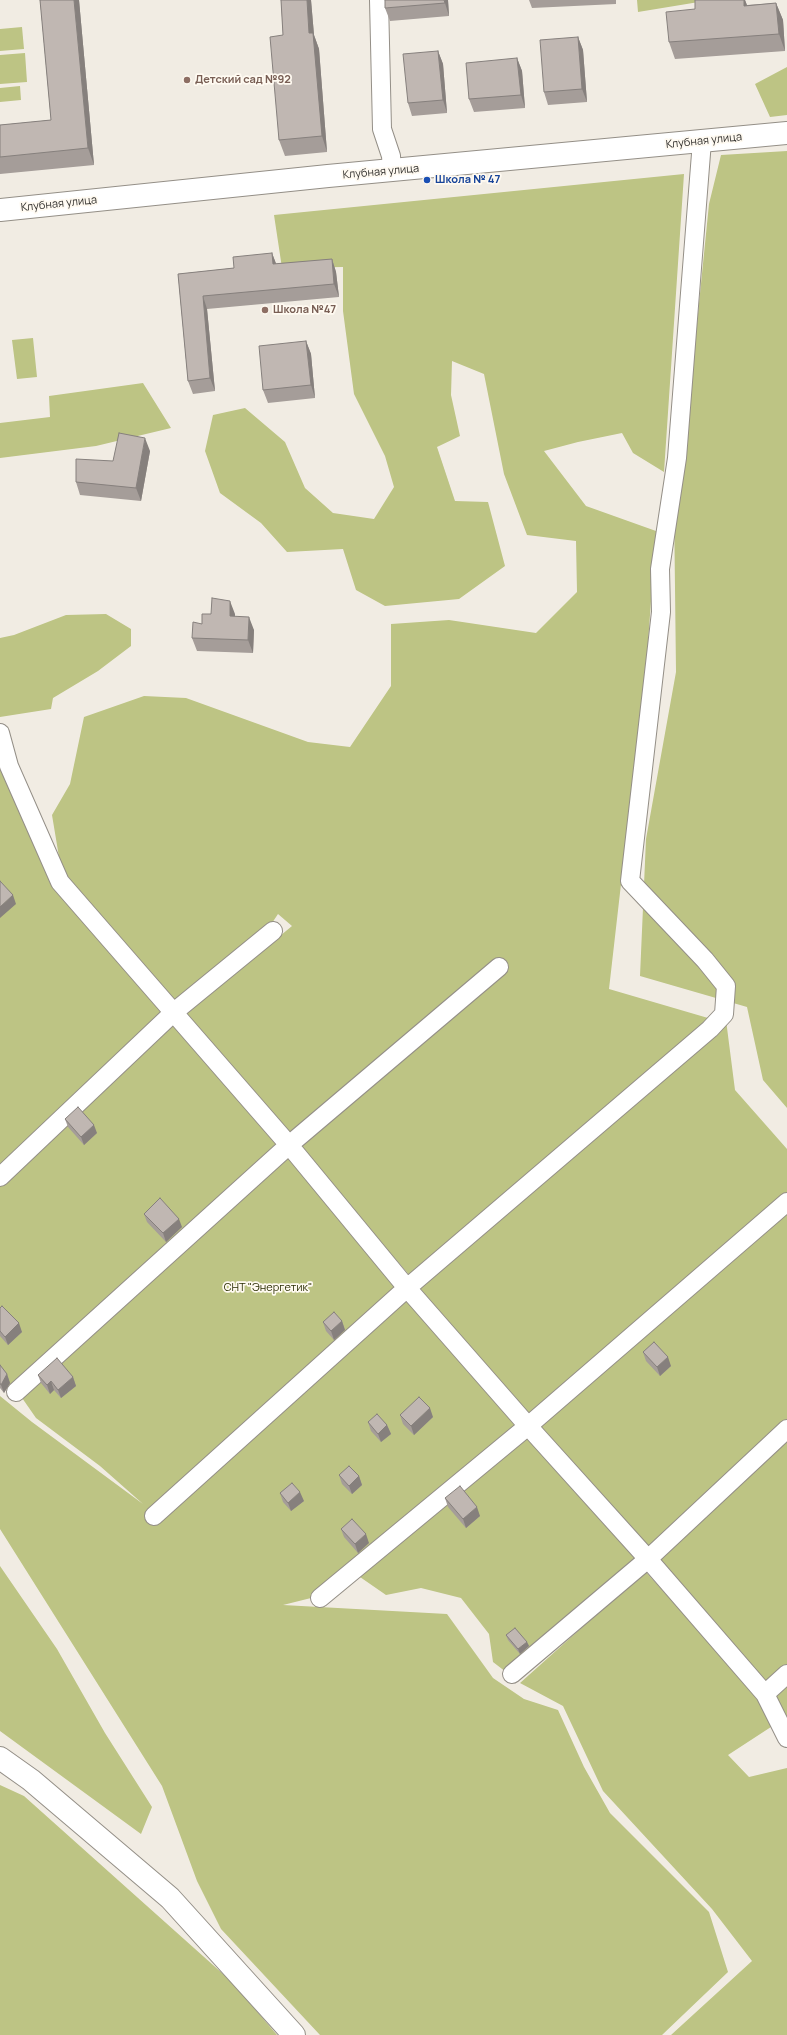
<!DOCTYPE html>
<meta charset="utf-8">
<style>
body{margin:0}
canvas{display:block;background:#f1ece3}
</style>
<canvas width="787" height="2035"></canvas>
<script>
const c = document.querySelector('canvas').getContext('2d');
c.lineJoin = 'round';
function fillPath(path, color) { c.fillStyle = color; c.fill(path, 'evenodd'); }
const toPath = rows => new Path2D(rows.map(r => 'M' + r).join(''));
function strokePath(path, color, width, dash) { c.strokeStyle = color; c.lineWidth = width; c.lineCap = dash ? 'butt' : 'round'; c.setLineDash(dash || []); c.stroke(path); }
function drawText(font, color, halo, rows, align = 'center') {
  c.font = font + ' Manrope,sans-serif'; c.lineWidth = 3.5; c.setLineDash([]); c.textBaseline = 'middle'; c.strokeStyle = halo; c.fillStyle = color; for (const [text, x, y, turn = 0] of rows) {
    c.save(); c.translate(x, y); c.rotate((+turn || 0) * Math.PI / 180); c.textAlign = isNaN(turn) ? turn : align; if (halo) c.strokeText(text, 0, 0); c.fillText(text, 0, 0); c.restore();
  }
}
const green = toPath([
 [637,0,711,0,638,12],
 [22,27,24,49,0,51,0,29],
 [25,53,27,82,0,84,0,55],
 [787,67,787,115,770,117,755,84],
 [20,86,21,100,0,102,0,88],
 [787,151,787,1108,763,1080,747,1007,640,976,646,839,676,672,674,504,686,433,709,204,721,155],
 [684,174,664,472,633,453,622,433,578,442,544,451,586,506,656,531,647,657,609,989,708,1018,554,1155,411,1277,297,1146,286,1136,186,1014,292,926,278,914,268,929,174,1004,68,880,59,857,52,815,70,784,84,717,144,696,186,698,308,742,350,747,391,686,391,624,449,620,536,633,577,592,576,541,527,535,504,474,484,374,452,361,451,395,460,436,437,447,455,501,488,502,505,566,459,599,385,606,356,590,343,549,287,552,261,523,220,493,205,451,213,415,245,408,285,442,305,488,333,513,374,519,394,487,385,456,354,394,343,311,343,267,282,268,274,215],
 [33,338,37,377,17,379,12,340],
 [143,383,171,428,96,446,0,458,0,423,50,417,49,396],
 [106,614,131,629,131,646,98,671,53,698,51,709,0,717,0,638,14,635,66,615],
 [0,770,4,770,51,885,163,1011,0,1166],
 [726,1020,735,1090,787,1149,787,1721,767,1682,647,1550,416,1287],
 [174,1023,278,1142,66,1339,5,1390,0,1384,0,1183],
 [288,1155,399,1286,149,1509,409,1295,519,1423,315,1597,283,1605,447,1614,493,1678,524,1699,558,1710,584,1767,610,1813,709,1912,728,1972,662,2035,320,2035,221,1929,197,1881,162,1786,0,1529,0,1396,32,1422,143,1504,100,1466,36,1418,20,1395],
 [528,1436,641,1560,506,1672,493,1662,489,1634,461,1598,421,1588,386,1595,360,1577],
 [0,1566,57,1649,105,1733,152,1807,141,1834,0,1731],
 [645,1571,759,1697,774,1725,728,1755,749,1777,787,1768,787,2035,671,2035,752,1961,712,1909,603,1791,563,1706,520,1683],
 [0,1785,24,1796,232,1982,277,2035,0,2035]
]);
const minor = toPath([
 [379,0,382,129,391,156,392,171],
 [0,733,9,766,60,882,289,1145,407,1288,528,1426,648,1559,765,1694,787,1738],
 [0,1177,174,1012,273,931],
 [16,1392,289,1145,499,967],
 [154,1516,407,1288,710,1029,724,1014,726,986,705,960,630,881,661,612,660,569,677,458,702,141],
 [320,1598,528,1426,787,1202],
 [512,1674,648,1559,787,1429],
 [765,1694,787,1674]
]);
const tertiary = toPath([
 [0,210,328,176,787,133],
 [0,1758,31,1780,170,1898,294,2035]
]);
const wall = toPath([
 [40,0,79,0,94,165,0,174,0,125,51,120],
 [281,0,311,0,314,35,319,49,327,152,285,156,279,140,283,35],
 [448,0,449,16,390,21,385,8],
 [529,0,616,0,616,4,532,8],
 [695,0,745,0,747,5,776,3,783,20,785,51,675,59,669,42,695,9],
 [578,37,583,50,587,102,548,105,544,92],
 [438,51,443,64,447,113,412,116,408,103],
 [517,58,522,71,525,108,474,112,469,99],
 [272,253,276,264,332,259,336,272,339,297,207,309,215,391,193,394,188,381,178,274,234,268],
 [306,341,311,354,315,398,268,403,263,390],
 [150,451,141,501,80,495,76,482,113,461],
 [235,614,235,617,254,630,253,653,197,651,192,638,202,624],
 [65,1119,97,1133,84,1145,68,1127],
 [144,1214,182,1227,166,1242,147,1222],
 [0,1308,22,1332,8,1345,0,1336],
 [342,1321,345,1330,334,1340,326,1331,323,1322],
 [643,1352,671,1366,660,1376,646,1361],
 [0,1365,7,1374,10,1383,4,1393,0,1388],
 [38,1375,73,1377,76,1386,61,1398,54,1390,50,1394,41,1383],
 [400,1415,433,1417,414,1435,403,1424],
 [368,1422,387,1425,391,1434,381,1442,371,1431],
 [339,1475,359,1476,362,1485,352,1494,342,1484],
 [280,1493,304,1501,291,1511,283,1502],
 [445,1498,480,1516,466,1528,448,1507],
 [341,1529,369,1543,358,1553,344,1537],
 [506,1635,527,1642,529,1646,520,1654,508,1640]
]);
const shadedWall = toPath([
 [74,0,79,0,94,165,88,148],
 [307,0,311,0,314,35,319,49,327,152,322,136,309,33],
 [444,0,448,0,449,16,445,3],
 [744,0,745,0,749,11,744,6],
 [776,3,783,20,785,51,779,34],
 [578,37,583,50,587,102,582,89],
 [438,51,443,64,447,113,443,100],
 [517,58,522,71,525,108,521,95],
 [272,253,277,266,273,264],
 [332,259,336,272,339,297,334,284],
 [203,296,207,309,215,391,210,378],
 [306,341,311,354,315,398,311,385],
 [145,438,150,451,141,501,136,488],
 [230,601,235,614,234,629,230,616],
 [249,617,254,630,253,653,248,640],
 [13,895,16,904,0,918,0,907],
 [94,1125,97,1133,84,1145,81,1137],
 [179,1219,182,1227,166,1242,163,1233],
 [342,1321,345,1330,334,1340,331,1331],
 [19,1323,22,1332,8,1345,5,1337],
 [668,1357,671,1366,660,1376,657,1367],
 [7,1374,10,1383,4,1393,1,1385],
 [73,1377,76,1386,61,1398,58,1390],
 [51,1381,54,1390,50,1394,47,1385],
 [430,1408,433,1417,414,1435,411,1426],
 [387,1425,391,1434,381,1442,378,1434],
 [359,1476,362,1485,352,1494,349,1486],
 [300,1492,304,1501,291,1511,288,1503],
 [477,1507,480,1516,466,1528,463,1519],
 [366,1534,369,1543,358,1553,355,1544],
 [527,1642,529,1646,520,1654,518,1649]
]);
const building = toPath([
 [40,0,74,0,88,148,0,157,0,125,51,120,40,0],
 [281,0,307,0,309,33,313,33,322,136,279,140,270,37,283,35,281,0],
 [385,0,444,0,445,3,385,8,385,0],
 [695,0,744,0,744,6,776,3,779,34,669,42,666,12,695,9,695,0],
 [578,37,582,89,544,92,540,40,578,37],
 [438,51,443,100,408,103,403,54,438,51],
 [517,58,521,95,469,99,466,63,517,58],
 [272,253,273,264,332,259,334,284,203,296,210,378,188,381,178,274,234,268,233,257,272,253],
 [306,341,311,385,263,390,259,346,306,341],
 [119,433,145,438,136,488,76,482,76,459,113,461,119,433],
 [212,598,230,601,230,616,249,617,248,640,192,638,193,622,202,624,202,614,211,614,212,598],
 [0,881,13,895,0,907,0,881],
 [78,1107,94,1125,81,1137,65,1119,78,1107],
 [160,1198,179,1219,163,1233,144,1214,160,1198],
 [2,1306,19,1323,5,1337,0,1331,0,1308,2,1306],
 [334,1312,342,1321,331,1331,323,1322,334,1312],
 [654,1342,668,1357,657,1367,643,1352,654,1342],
 [57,1358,73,1377,58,1390,51,1381,47,1385,38,1375,57,1358],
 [0,1365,7,1374,1,1385,0,1383,0,1365],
 [419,1397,430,1408,411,1426,400,1415,419,1397],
 [377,1414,387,1425,378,1434,368,1422,377,1414],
 [349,1466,359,1476,349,1486,339,1475,349,1466],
 [292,1483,300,1492,288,1503,280,1493,292,1483],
 [460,1486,477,1507,463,1519,445,1498,460,1486],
 [352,1519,366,1534,355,1544,341,1529,352,1519],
 [515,1628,527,1642,518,1649,506,1635,515,1628]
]);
const markers = [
 [187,80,4,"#8d6e63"],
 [427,180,4,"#1a4fb4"],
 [265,310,4,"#8d6e63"]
];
const educationNames = [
 ["Детский сад №92",195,80],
 ["Школа №47",273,310]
];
const streetNames = [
 ["Клубная улица",704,141,-6],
 ["Клубная улица",381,172,-5],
 ["Клубная улица",59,204,-6]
];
const transitNames = [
 ["Школа № 47",435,180]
];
const parkNames = [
 ["СНТ \"Энергетик\"",268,1288]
];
fillPath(green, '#bdc484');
strokePath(minor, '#948f87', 20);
strokePath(tertiary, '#948f87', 24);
strokePath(minor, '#fff', 18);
strokePath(tertiary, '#fff', 22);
fillPath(wall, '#a59d99');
fillPath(shadedWall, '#86807d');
fillPath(building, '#c0b7b2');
strokePath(building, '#86807d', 1);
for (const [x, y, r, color] of markers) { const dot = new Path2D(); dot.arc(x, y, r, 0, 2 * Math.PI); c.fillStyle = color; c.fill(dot); strokePath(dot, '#fffaf1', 1.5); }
drawText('bold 11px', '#785e54', '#fffaf1', educationNames, 'left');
drawText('11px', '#33312e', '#fffaf1', streetNames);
drawText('bold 11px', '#164399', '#fffaf1', transitNames, 'left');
drawText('11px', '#292c01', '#fffaf1', parkNames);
</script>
